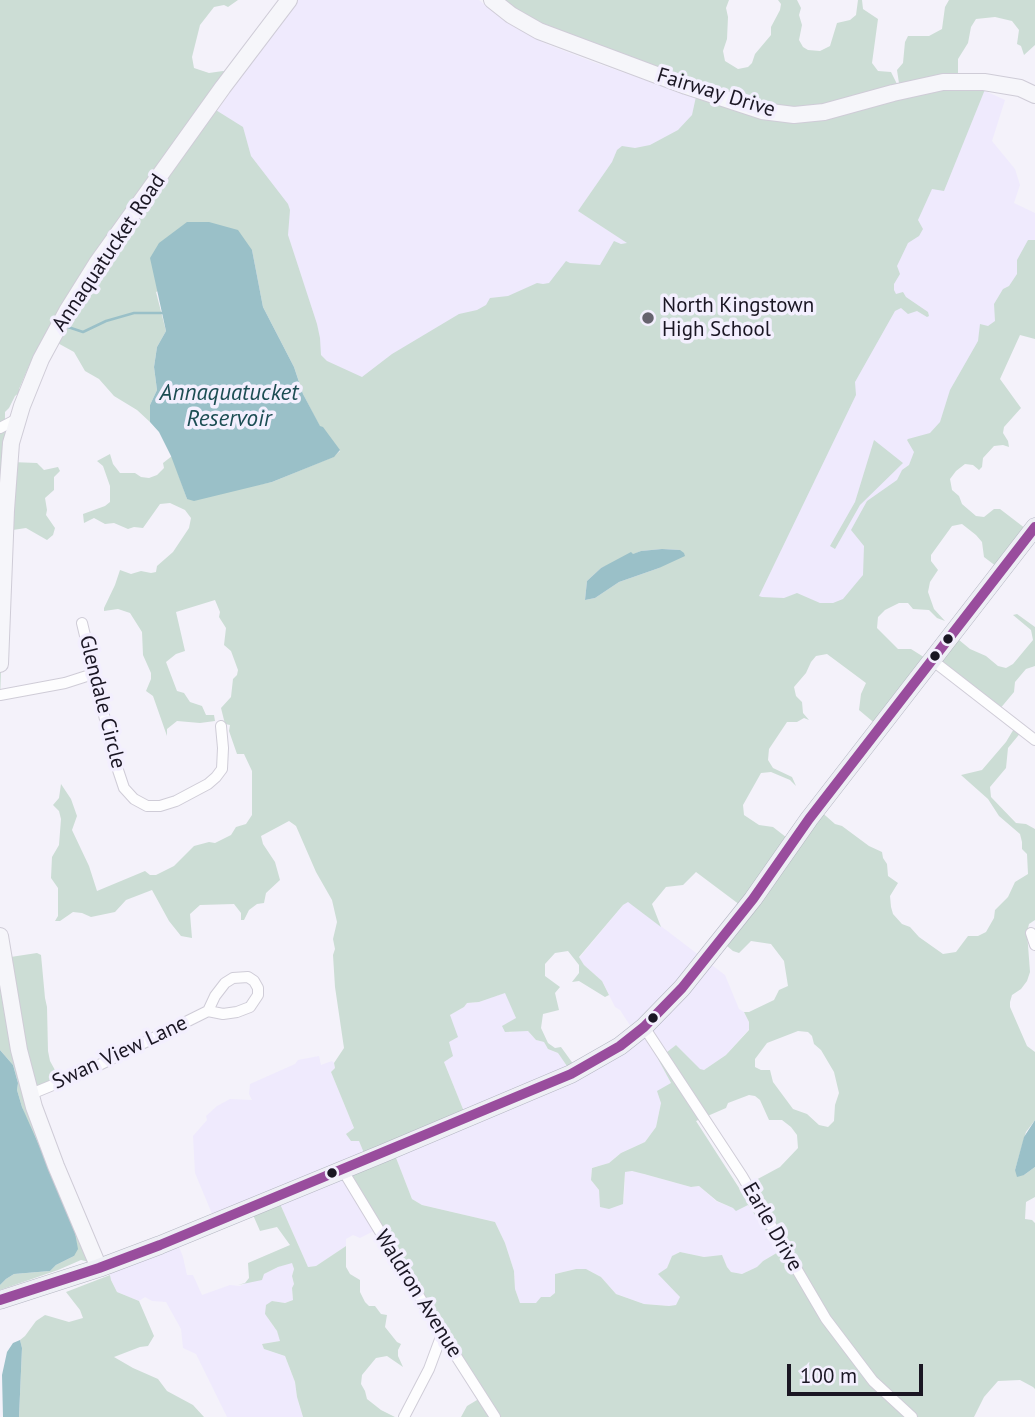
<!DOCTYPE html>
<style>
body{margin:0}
#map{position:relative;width:1035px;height:1417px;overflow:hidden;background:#f4f2fa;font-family:"PT Sans",sans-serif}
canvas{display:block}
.scale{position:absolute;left:787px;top:1364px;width:136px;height:32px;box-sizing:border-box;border:4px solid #1a1623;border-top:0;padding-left:9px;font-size:21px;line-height:24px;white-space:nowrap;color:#1a1623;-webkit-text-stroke:5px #f3effe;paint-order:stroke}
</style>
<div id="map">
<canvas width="1035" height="1417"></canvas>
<div class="scale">100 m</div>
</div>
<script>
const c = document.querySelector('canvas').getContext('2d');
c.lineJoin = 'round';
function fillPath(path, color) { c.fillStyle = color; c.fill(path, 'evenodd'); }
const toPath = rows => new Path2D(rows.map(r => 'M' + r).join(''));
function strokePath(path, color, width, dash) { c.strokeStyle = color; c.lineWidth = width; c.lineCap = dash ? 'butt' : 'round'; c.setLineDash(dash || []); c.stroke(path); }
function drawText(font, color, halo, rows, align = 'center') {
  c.font = font + ' "PT Sans",sans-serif'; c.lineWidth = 7; c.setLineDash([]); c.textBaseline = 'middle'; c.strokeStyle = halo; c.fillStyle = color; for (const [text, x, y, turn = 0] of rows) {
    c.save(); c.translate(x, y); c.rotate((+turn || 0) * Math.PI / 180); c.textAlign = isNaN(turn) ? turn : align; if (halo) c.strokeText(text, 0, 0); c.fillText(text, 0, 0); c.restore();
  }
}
const built = toPath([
 [298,0,479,0,506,22,544,43,596,63,681,92,983,90,1005,100,992,141,1015,169,1020,185,1014,203,1035,213,1035,254,856,651,432,601,185,156,273,32],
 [628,901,725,975,739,1009,744,1012,749,1022,749,1029,726,1055,704,1070,700,1070,676,1045,658,1059,671,1083,661,1103,656,1127,645,1142,621,1153,609,1163,592,1168,591,1180,599,1190,601,1200,624,1199,625,1172,632,1171,644,1174,691,1187,699,1186,716,1201,733,1208,748,1205,780,1251,763,1261,758,1267,742,1274,731,1272,727,1267,722,1256,704,1257,679,1252,672,1257,667,1268,680,1298,676,1305,669,1306,644,1304,616,1294,601,1277,586,1269,576,1269,555,1274,555,1294,549,1297,536,1303,520,1303,515,1289,514,1271,505,1243,495,1222,422,1205,412,1199,393,1150,465,1114,444,1062,449,1042,450,1015,464,1007,467,1003,479,1002,506,992,516,1018,509,1033,516,1031,528,1031,536,1040,544,1042,548,1049,558,1053,569,1069,633,1030,620,1010,615,1007,602,981,584,965,579,958,623,905],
 [319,1056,321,1065,332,1061,334,1063,335,1068,331,1072,354,1128,347,1133,359,1141,366,1158,378,1229,360,1238,353,1235,346,1239,346,1246,316,1266,308,1267,277,1197,215,1221,195,1173,193,1136,207,1120,206,1116,217,1106,230,1099,252,1100,249,1094,250,1084,295,1064,298,1060],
 [176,1239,183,1257,187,1275,193,1275,202,1295,230,1285,240,1286,278,1267,292,1262,294,1269,292,1276,294,1284,292,1288,293,1300,285,1303,272,1301,265,1314,277,1331,281,1341,262,1344,264,1349,285,1356,295,1382,297,1397,303,1417,227,1417,196,1354,183,1348,181,1329,166,1302,152,1301,145,1297,139,1301,117,1292,111,1280,108,1264]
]);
const green = toPath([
 [0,0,238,0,228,7,224,5,214,7,200,25,192,57,194,68,209,73,223,71,234,72,211,107,243,127,251,156,288,204,290,210,288,235,317,324,320,338,321,355,327,361,362,377,392,354,459,314,477,310,486,305,490,298,508,296,537,283,543,284,549,283,566,261,570,263,600,265,614,241,621,244,627,243,578,211,612,162,617,150,622,146,635,148,650,145,678,130,692,115,697,92,540,31,494,0,729,0,726,8,728,17,727,39,723,51,725,61,738,69,748,67,752,63,755,54,771,35,771,27,780,10,781,4,778,0,797,0,801,8,799,15,802,25,799,40,803,47,808,50,820,51,830,46,837,23,850,20,856,15,858,0,862,0,863,9,878,19,872,63,878,71,891,72,900,90,897,70,903,63,905,42,908,36,929,36,942,29,945,7,949,0,1035,0,1035,45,1024,55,1021,46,1017,44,1019,30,1012,21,995,17,976,19,971,27,968,43,958,59,958,80,988,82,944,191,932,189,918,220,923,229,919,236,908,243,897,266,900,274,894,284,894,290,896,294,903,292,906,297,928,312,929,316,927,317,917,311,908,314,901,308,895,311,855,382,856,395,759,596,762,597,784,598,797,593,820,603,833,603,843,599,863,575,864,546,851,530,867,501,897,480,902,470,909,465,914,452,907,440,908,439,930,433,940,422,950,390,978,341,980,324,988,326,995,321,994,304,1003,289,1009,286,1017,274,1017,260,1028,240,1035,240,1035,339,1020,335,1000,379,1021,408,1004,427,1003,433,1008,441,1009,447,1003,445,994,446,983,458,982,467,979,470,973,465,965,464,956,471,950,479,952,490,959,496,962,504,976,516,984,517,994,509,1000,509,1030,532,1001,570,984,557,982,542,976,535,962,524,952,526,931,555,931,561,938,570,930,582,928,592,934,609,945,621,937,618,929,610,913,609,908,603,899,603,885,610,878,617,877,628,898,649,911,649,930,661,878,726,859,710,861,694,866,683,827,654,816,656,811,662,806,673,794,687,796,696,802,702,803,713,809,720,804,718,797,722,787,722,769,749,768,760,773,768,792,777,796,786,790,780,771,772,761,773,743,805,744,815,759,825,773,827,791,841,818,809,835,824,842,826,869,846,882,852,883,858,887,864,888,876,898,883,890,896,891,907,893,914,902,924,910,927,919,937,943,954,956,952,968,936,978,936,986,932,994,918,995,910,1008,897,1015,882,1028,874,1027,854,1022,849,1022,842,1020,834,999,816,988,799,961,775,982,770,1006,742,1015,727,1022,731,1008,748,1006,768,990,787,991,797,1016,823,1026,824,1035,829,1035,920,1029,924,1027,932,1030,972,1027,981,1021,989,1012,995,1010,1002,1010,1007,1027,1046,1035,1052,1035,1120,1026,1132,1015,1170,1024,1175,1035,1167,1035,1197,1026,1202,1025,1219,1032,1220,1035,1223,1035,1389,1033,1387,1020,1380,998,1381,984,1397,974,1417,496,1417,491,1410,488,1417,461,1417,467,1406,482,1397,346,1174,366,1158,359,1141,351,1141,346,1134,354,1128,331,1072,335,1068,334,1063,344,1048,335,987,333,955,335,949,333,939,337,922,332,900,316,872,296,826,289,821,261,836,263,844,275,862,280,880,266,893,264,903,257,904,249,910,244,920,241,920,241,913,234,904,200,905,190,914,192,938,181,936,169,921,152,890,126,900,115,912,91,917,82,913,73,912,60,921,55,921,58,916,58,888,51,878,52,857,59,845,61,819,59,811,53,805,59,798,61,784,71,799,77,816,72,830,89,866,97,891,145,871,150,875,156,875,174,866,194,846,209,842,215,843,231,835,236,827,246,824,252,815,252,771,244,754,237,754,229,731,230,725,225,724,221,708,231,697,233,679,237,675,238,670,231,651,224,645,226,628,219,617,220,612,215,600,176,612,185,651,176,654,166,662,177,691,184,693,190,702,202,706,206,715,214,715,215,721,200,723,177,721,167,729,167,736,153,696,146,691,151,679,151,673,143,655,142,632,130,613,118,609,104,611,104,608,115,585,120,570,131,574,141,571,151,573,156,572,157,566,173,552,189,528,191,518,185,510,170,503,160,504,143,528,134,527,128,529,114,523,105,524,94,518,84,523,83,514,105,506,110,502,110,486,103,466,97,461,110,454,113,464,120,473,135,473,141,477,149,478,157,475,164,468,163,463,172,456,187,499,272,482,333,457,340,451,320,427,303,394,294,367,263,307,252,250,156,292,166,331,157,347,154,367,157,390,150,405,150,422,137,410,114,396,99,379,85,371,74,352,54,341,29,366,19,389,19,393,15,396,9,408,5,412,5,423,7,424,11,462,37,463,44,470,58,467,60,471,54,477,54,490,45,498,47,510,46,515,55,528,53,535,47,540,26,528,6,531,0,699],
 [662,549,680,550,659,568,619,582,595,598,585,600,587,581,601,568,641,551],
 [696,872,744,908,721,941,733,951,739,953,751,941,771,944,784,961,788,986,779,990,774,1000,749,1012,744,1012,749,1022,749,1030,726,1055,704,1070,700,1069,676,1045,658,1059,671,1083,657,1091,661,1103,656,1127,645,1142,621,1153,609,1163,592,1168,591,1180,599,1190,600,1207,609,1209,623,1204,625,1172,632,1171,644,1174,691,1187,699,1186,717,1201,733,1208,736,1211,748,1205,780,1251,763,1261,757,1267,742,1274,731,1272,727,1267,722,1255,704,1257,680,1252,672,1256,667,1268,658,1274,680,1297,676,1305,669,1306,644,1304,616,1294,601,1277,586,1269,576,1269,555,1274,555,1293,550,1297,541,1297,536,1303,520,1303,515,1289,514,1271,505,1243,495,1222,422,1205,412,1199,393,1150,465,1114,444,1062,453,1056,449,1042,458,1037,450,1015,464,1007,467,1003,479,1002,505,993,516,1018,502,1026,505,1032,528,1031,536,1040,544,1042,548,1049,558,1053,569,1069,574,1065,561,1047,555,1048,548,1043,541,1028,543,1014,559,1010,555,993,560,987,545,976,545,964,555,953,568,951,579,965,579,973,572,982,579,981,605,997,609,995,602,981,584,965,579,957,623,905,628,902,661,927,652,904,666,887,683,885],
 [798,1031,808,1032,812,1036,814,1044,821,1050,834,1072,839,1093,835,1105,834,1121,828,1127,819,1125,807,1114,793,1109,773,1082,770,1070,761,1070,755,1067,755,1059,767,1043],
 [749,1095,755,1096,760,1100,769,1120,782,1120,791,1127,797,1135,798,1148,780,1167,754,1181,741,1191,696,1121,726,1108,728,1103],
 [874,440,903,463,860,505,835,549,830,546,855,502],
 [1017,614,1035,627,1035,666,1026,669,1015,682,1014,692,999,710,936,661,953,635,970,649,986,656,998,666,1006,668,1013,664,1033,640,1031,630,1013,615],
 [0,932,4,958,37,953,41,955,45,998,47,1007,48,1051,50,1061,61,1081,32,1094,94,1263,81,1260,58,1270,0,1290,0,1285,6,1279,14,1274,50,1271,56,1265,74,1256,22,1107,17,1090,18,1083,13,1065,0,1050],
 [277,1197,308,1267,316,1266,346,1246,346,1267,350,1274,360,1280,360,1292,365,1302,369,1306,375,1306,381,1314,387,1315,385,1327,397,1342,401,1344,398,1350,398,1356,403,1367,387,1356,376,1358,362,1375,361,1384,365,1391,367,1399,381,1410,395,1417,303,1417,297,1397,295,1382,285,1356,264,1349,262,1344,280,1341,277,1331,265,1314,266,1305,272,1301,285,1303,293,1300,292,1288,294,1284,292,1276,294,1269,292,1263,278,1267,264,1274,262,1280,238,1285,245,1283,249,1278,248,1263,290,1245,277,1227,260,1231,250,1208],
 [110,1275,111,1280,117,1292,139,1301,154,1336,148,1346,140,1347,114,1357,133,1368,158,1379,167,1391,193,1405,204,1417,19,1417,22,1348,20,1340,25,1336,36,1321,45,1315,69,1322,83,1318,80,1310,66,1292]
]);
const water = toPath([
 [187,222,209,222,238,230,252,250,263,307,294,367,303,394,320,426,323,427,340,450,334,457,272,482,194,501,187,499,171,456,159,432,150,422,150,405,157,390,154,367,157,347,166,331,150,258,159,243],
 [662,549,680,550,684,553,685,556,659,568,619,582,595,598,585,600,587,581,601,568,631,552,633,554,641,551],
 [0,1050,13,1065,18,1083,17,1090,22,1107,73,1222,78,1249,74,1256,56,1265,50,1271,14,1274,6,1279,0,1285],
 [1035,1120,1035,1167,1024,1175,1017,1177,1015,1170,1024,1137],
 [20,1340,22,1348,19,1417,3,1417,2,1375,7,1352,13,1343]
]);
const stream = toPath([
 [68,327,83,332,106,321,134,313,162,313]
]);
const street = toPath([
 [0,428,19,418],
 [82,623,115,761,124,788,134,799,147,806,160,806,176,801,208,784,216,777,222,769,223,748,221,726],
 [932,660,1035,740],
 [0,695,65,683,93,674],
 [1031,933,1035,945],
 [644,1027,742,1176,826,1319,873,1381,912,1417],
 [31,1094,87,1071,208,1011,215,996,225,983,233,978,248,977,254,981,258,988,258,995,250,1007,237,1012,223,1014,208,1011],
 [342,1169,442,1334,495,1417],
 [404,1417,429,1369,442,1334]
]);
const secondary = toPath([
 [492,0,511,15,539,31,686,86,762,111,794,115,824,112,893,93,943,82,984,82,1020,88,1035,95],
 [0,664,6,510,11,443,22,406,41,359,67,311,97,263,223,87,289,0],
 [0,936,19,1050,34,1107,56,1166,99,1268]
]);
const primary = toPath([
 [0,1300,99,1268,160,1245,384,1153,571,1074,620,1046,644,1027,682,988,753,899,809,819,1035,527]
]);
const bus1 = toPath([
 [0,1300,99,1268,160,1245,571,1074,620,1046,644,1027,682,988,753,899,809,819,1035,527]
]);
const markers = [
 [648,318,7,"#66636e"],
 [948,639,6,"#1a1623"],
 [935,656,6,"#1a1623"],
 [653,1018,6,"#1a1623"],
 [332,1173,6,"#1a1623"]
];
const streetNames = [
 ["Fairway Drive",716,93,17],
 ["Annaquatucket Road",109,253,-56],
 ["Glendale Circle",102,702,76],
 ["Swan View Lane",120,1053,-25],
 ["Earle Drive",772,1227,60],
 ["Waldron Avenue",418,1294,58]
];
const poiNames = [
 ["North Kingstown",662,306],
 ["High School",662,330]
];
const waterNames = [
 ["Annaquatucket",229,393],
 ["Reservoir",229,419]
];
fillPath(built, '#efeafd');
fillPath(green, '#ccddd5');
fillPath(water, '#9ac0c8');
strokePath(stream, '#9ac0c8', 2.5);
strokePath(street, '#cfccd7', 12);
strokePath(secondary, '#cfccd7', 18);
strokePath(primary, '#b4b6c2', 19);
strokePath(street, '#fdfdfe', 10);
strokePath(secondary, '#f6f6fa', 16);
strokePath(primary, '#eeeff5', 18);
strokePath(bus1, '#994d9d', 10);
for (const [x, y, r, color] of markers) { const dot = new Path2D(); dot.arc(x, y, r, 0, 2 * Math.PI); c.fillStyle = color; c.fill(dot); strokePath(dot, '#f3effe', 2.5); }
drawText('21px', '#1a1623', '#f3effe', streetNames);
drawText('21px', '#1a1623', '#f3effe', poiNames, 'left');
drawText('italic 23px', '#1c4d53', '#f3effe', waterNames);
</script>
